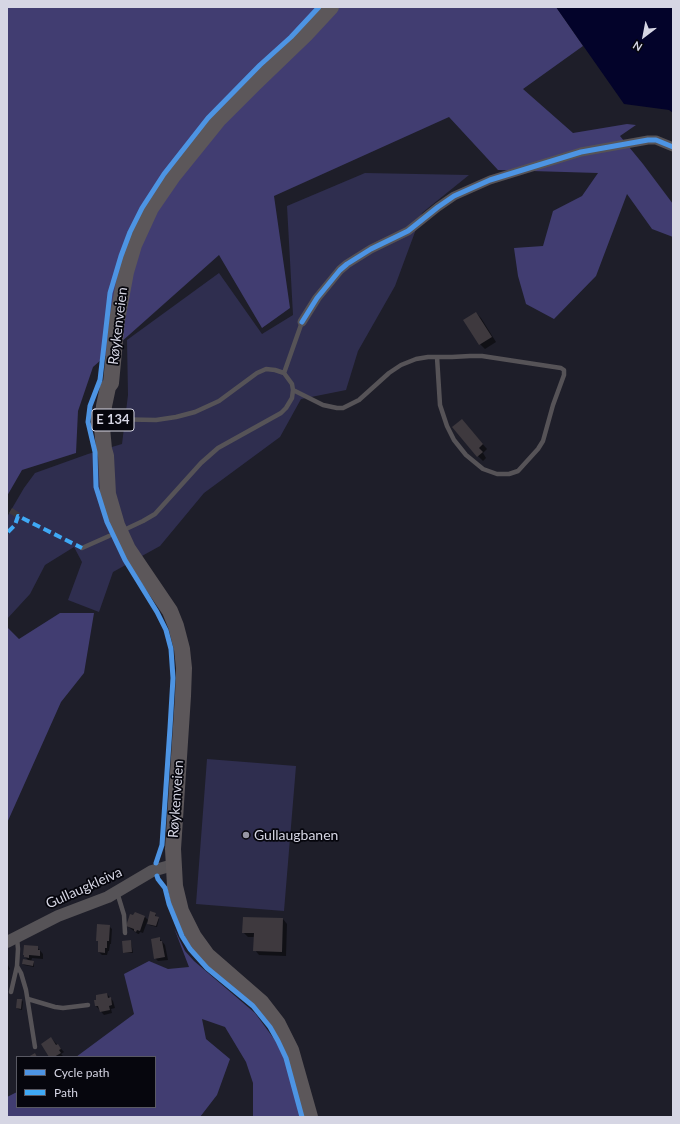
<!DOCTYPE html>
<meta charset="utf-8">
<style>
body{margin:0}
#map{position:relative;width:680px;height:1124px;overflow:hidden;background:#1e1e29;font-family:Lato,sans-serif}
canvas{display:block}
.frame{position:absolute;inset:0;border:8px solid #d6d6e4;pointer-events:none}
.legend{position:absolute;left:16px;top:1056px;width:140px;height:52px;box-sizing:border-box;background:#06060d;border:1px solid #595963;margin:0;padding:5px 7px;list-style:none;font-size:12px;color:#d6d6e4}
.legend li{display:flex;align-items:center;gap:8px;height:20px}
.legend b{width:20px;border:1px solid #595963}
.north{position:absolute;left:624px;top:16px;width:40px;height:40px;-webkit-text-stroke:3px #06060d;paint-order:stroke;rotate:212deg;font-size:11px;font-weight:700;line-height:16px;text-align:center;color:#d6d6e4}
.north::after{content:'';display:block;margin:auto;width:14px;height:18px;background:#d6d6e4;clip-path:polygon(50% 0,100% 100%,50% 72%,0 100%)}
</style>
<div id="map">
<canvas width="680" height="1124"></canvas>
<div class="frame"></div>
<ul class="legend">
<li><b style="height:5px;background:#4d94e3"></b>Cycle path</li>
<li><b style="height:5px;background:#3fa9f5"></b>Path</li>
</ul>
<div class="north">N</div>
</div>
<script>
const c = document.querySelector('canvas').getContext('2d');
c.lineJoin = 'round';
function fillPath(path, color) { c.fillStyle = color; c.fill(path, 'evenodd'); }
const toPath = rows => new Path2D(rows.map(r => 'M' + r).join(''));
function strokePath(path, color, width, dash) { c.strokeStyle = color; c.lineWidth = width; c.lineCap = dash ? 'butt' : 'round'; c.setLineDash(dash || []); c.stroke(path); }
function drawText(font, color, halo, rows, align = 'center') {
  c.font = font + ' Lato,sans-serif'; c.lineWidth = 3.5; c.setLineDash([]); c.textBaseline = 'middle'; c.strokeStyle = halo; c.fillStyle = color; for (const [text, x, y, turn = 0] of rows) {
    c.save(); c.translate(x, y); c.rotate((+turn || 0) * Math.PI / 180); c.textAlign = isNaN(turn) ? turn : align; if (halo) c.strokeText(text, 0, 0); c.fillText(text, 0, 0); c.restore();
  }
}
const green = toPath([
 [365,173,469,175,422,213,395,286,358,351,346,390,301,399,280,437,204,493,160,546,113,572,99,612,68,600,82,562,74,547,45,565,30,594,7,619,7,517,24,488,35,473,88,454,122,444,128,395,127,340,219,273,262,334,293,315,287,206],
 [207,759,296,766,284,911,196,904]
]);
const forest = toPath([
 [7,7,556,7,583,46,523,89,573,133,627,124,636,125,620,136,643,164,673,204,673,237,652,229,627,194,596,276,554,319,526,304,518,276,514,248,543,246,553,211,582,196,598,173,498,170,449,117,274,196,290,308,262,328,219,255,93,367,78,411,76,453,22,470,7,496],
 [60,613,94,613,84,673,61,702,7,823,7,627,19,639],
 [174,928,185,951,194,961,255,1013,277,1043,285,1059,301,1117,253,1117,253,1083,246,1062,225,1027,202,1019,206,1039,230,1059,217,1095,200,1117,7,1117,7,1097,17,1092,17,1107,155,1107,155,1057,76,1057,134,1014,124,974,149,961,168,969,189,967]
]);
const water = toPath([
 [556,7,673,7,673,113,669,110,624,104]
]);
const shadow = toPath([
 [476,313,481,318,496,342,485,349,480,344],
 [466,425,487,449,483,453,486,458,483,461,478,456],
 [7,528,10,531,8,534,7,534],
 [155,914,156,915,156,917,159,919,157,927,149,925,147,922,143,933,140,932,139,934,138,934,127,926,145,917,149,921],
 [283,919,287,924,286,956,259,955,255,950,255,937,248,937,243,932],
 [109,926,112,929,111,944,110,944,109,951,108,951,107,955,102,955,99,952,99,942,97,940],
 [159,938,165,945,168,960,158,961,155,958],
 [131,941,133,953,125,953,124,952],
 [37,947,43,954,43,959,32,958,31,962,34,963,34,967,24,965,23,964,29,961,25,957],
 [7,963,10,969,7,971],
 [107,994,113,1001,115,1008,111,1009,112,1013,104,1015,96,1006],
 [22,1000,23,1002,22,1010,18,1009,17,1008],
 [51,1038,64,1052,61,1054,63,1056,62,1057,50,1057]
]);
const building = toPath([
 [476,312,492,337,479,345,463,320],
 [462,419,483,444,479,448,483,452,477,457,452,427],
 [12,508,20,513,17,518,9,513],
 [150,911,156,913,155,916,159,917,156,926,147,924],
 [135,912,145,916,140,931,137,930,136,932,134,931,134,929,126,926,130,914,133,915],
 [243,917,283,918,282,952,253,951,254,933,242,933],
 [97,924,110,925,109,941,107,941,107,948,105,948,105,953,98,952,98,941,96,941],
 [160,937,160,941,162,941,165,957,154,959,151,939],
 [131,940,132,952,123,953,122,941],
 [24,945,38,946,38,950,40,950,40,956,29,955,29,958,24,957,24,955,23,955],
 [23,959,34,961,33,966,22,964],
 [107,993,108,998,111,997,112,1005,109,1006,110,1010,100,1012,98,1006,95,1006,94,1000,96,1000,96,995],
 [17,999,22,999,21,1009,16,1008],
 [51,1037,56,1045,58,1044,61,1049,59,1050,61,1053,54,1057,49,1057,41,1044],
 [35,1053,37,1057,28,1057]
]);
const service = toPath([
 [284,373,302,322],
 [293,390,323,405,337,408,343,408,359,400,389,373,401,365,416,359,428,357,452,357,470,356,482,356,561,368,564,370,564,375,553,405,543,441,538,449,518,471,509,474,497,474,483,469,466,455,454,440,447,426,440,405,437,357],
 [105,419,156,420,176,417,195,412,219,401,257,373,266,369,275,370,284,373,292,384,293,390,292,398,286,408,281,413,218,448,201,463,155,514,143,521,126,529],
 [82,548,109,536],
 [117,892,124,915,125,933],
 [17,966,21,973,26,990,35,1047],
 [11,992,17,966,18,949,17,938],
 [28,999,55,1007,63,1008,88,1005]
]);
const minor = toPath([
 [302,322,317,298,340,270,347,264,371,249,408,231,438,207,454,196,490,180,581,152,648,140,656,140,673,147]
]);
const tertiary = toPath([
 [7,942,58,916,108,897,152,871,173,865]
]);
const trunk = toPath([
 [310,1117,291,1050,278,1024,261,1002,207,955,194,937,181,911,175,886,173,849,183,696,184,668,182,649,176,626,170,611,128,549,117,525,108,494,106,456,104,449,102,428,104,406,108,387,111,383,117,320,126,272,134,245,151,208,173,176,219,119,254,84,305,35,331,7]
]);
const quiet = toPath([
 [8,532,15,525,18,516,82,548]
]);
const cycleway = toPath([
 [302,322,317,298,340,270,347,264,371,249,408,231,438,207,454,196,490,180,581,152,648,140,656,140,673,147],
 [156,863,162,845,170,728,173,678,171,649,166,630,157,612,125,560,107,522,96,487,95,452,88,422,90,406,100,380,110,293,121,256,130,232,142,208,164,174,208,118,260,65,291,37,319,7],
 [157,876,158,879,165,888,169,904,182,936,190,949,207,968,253,1006,270,1027,278,1041,286,1058,302,1117]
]);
const markers = [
 [246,835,4,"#9696a3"]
];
const shields = [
 [113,420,42]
];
const shieldNames = [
 ["E 134",113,420]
];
const streetNames = [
 ["Røykenveien",118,326,-83],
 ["Røykenveien",176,799,-86],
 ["Gullaugkleiva",84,888,-24]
];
const poiNames = [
 ["Gullaugbanen",254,835]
];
fillPath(green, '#2f2e4f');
fillPath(forest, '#413d71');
fillPath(water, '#03032a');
fillPath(shadow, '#0007');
fillPath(building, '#3e393e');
strokePath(service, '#565357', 4.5);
strokePath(minor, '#565357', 9);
strokePath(tertiary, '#565357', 12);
strokePath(trunk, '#5c575a', 16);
strokePath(quiet, '#3fa9f5', 4, [8, 4]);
strokePath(cycleway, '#4d94e3', 5);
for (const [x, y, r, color] of markers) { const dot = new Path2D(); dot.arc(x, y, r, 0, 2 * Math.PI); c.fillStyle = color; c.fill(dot); strokePath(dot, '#06060d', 1.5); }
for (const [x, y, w] of shields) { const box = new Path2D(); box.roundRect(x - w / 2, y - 11, w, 22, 3); c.fillStyle = '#06060d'; c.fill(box); strokePath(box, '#d6d6e4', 1); }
drawText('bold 13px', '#d6d6e4', null, shieldNames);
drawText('14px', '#d6d6e4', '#06060d', streetNames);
drawText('14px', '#d6d6e4', '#06060d', poiNames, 'left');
</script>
